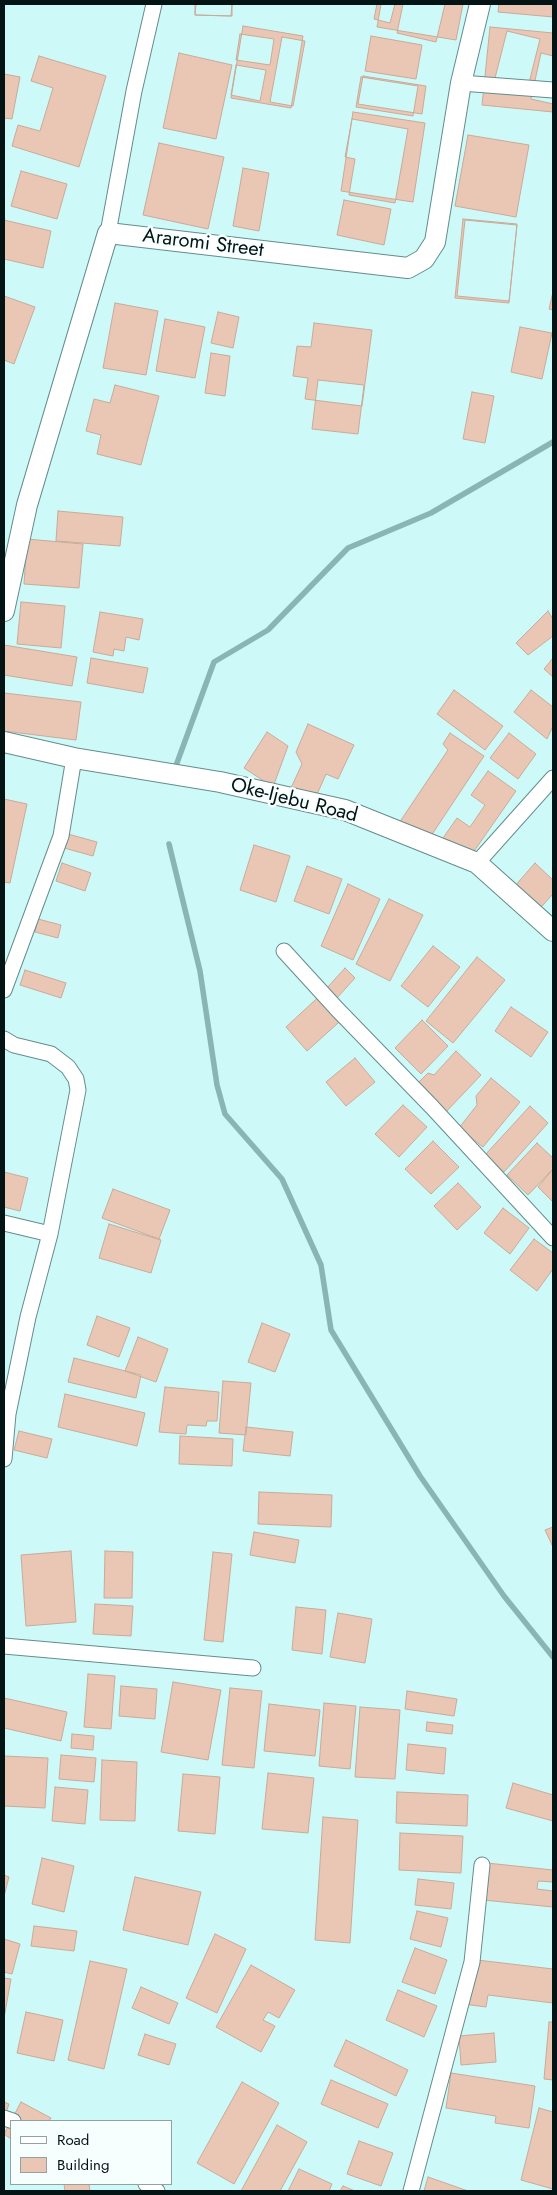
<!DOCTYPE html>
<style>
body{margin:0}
#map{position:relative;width:557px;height:2195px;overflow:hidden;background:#cdf9f8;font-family:Jost,sans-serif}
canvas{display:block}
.frame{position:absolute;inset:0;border:5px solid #041313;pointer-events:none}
.legend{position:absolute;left:10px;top:2120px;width:162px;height:65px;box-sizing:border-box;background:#f6fefe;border:1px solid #95a0a0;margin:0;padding:6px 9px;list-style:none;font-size:15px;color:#041313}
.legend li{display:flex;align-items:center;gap:10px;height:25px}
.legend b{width:25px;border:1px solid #95a0a0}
</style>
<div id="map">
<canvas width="557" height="2195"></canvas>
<div class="frame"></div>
<ul class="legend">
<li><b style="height:6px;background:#fff"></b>Road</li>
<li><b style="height:14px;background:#eac7b4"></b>Building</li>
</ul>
</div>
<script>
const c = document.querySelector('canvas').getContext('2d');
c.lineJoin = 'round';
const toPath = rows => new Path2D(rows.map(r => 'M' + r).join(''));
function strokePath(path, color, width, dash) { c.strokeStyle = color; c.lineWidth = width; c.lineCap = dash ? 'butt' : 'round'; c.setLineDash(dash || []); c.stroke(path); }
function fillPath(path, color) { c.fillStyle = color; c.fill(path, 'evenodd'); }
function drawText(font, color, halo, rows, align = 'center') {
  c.font = font + ' Jost,sans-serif'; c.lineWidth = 5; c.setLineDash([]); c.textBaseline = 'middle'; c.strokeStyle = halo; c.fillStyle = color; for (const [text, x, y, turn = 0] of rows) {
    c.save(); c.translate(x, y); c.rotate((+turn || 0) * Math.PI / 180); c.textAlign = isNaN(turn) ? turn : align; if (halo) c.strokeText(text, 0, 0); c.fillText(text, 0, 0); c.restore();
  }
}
const stream = toPath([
 [174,771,214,662,268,630,348,548,431,513,553,442],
 [169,844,200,971,217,1085,225,1114,282,1179,321,1265,331,1330,420,1476,504,1596,553,1657]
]);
const building = toPath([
 [195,4,232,4,232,16,195,15,195,4],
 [196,4,232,4,231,16,195,15,196,4],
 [377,4,395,4,390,23,374,19,377,4],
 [381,4,463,4,456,40,377,27,381,4],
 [403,4,445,4,436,42,397,33,403,4],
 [499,4,553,4,553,17,498,12,499,4],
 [243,26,303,36,291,108,231,98,243,26],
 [490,27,553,33,553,112,482,105,490,27],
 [507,31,540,39,528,87,495,78,507,31],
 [240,34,274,39,270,65,236,60,240,34],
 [371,36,422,45,416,79,365,71,371,36],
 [282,37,305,41,293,106,270,102,282,37],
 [179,53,232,65,216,139,163,128,179,53],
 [541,53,553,56,553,104,531,99,541,53],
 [39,56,106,76,79,167,12,146,18,125,40,131,53,88,31,81,39,56],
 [236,65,266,70,260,101,231,95,236,65],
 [4,74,20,77,12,119,4,118,4,74],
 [363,76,426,86,422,114,358,104,363,76],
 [361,77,418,86,413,116,356,107,361,77],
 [353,112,425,123,413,202,341,191,353,112],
 [352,119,408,129,395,203,349,195,355,159,345,157,352,119],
 [468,135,529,145,516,217,455,206,468,135],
 [159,143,224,157,208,229,143,215,159,143],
 [243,168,269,173,259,231,233,226,243,168],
 [21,171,67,184,57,219,11,206,21,171],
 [344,200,391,209,384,245,337,235,344,200],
 [463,219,517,224,509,303,455,298,463,219],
 [4,220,51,231,43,268,4,259,4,220],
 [465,220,517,225,509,301,457,296,465,220],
 [553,292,553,310,549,309,553,292],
 [4,296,35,307,14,364,4,360,4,296],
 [115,303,158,311,146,375,103,368,115,303],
 [218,312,239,317,233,348,211,343,218,312],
 [165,319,205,327,195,378,156,371,165,319],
 [314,323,372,330,362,406,305,399,308,378,293,376,297,346,311,347,314,323],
 [520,327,552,333,542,379,511,372,520,327],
 [211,353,230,356,225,396,205,393,211,353],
 [318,380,364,385,358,434,312,429,318,380],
 [115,385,159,396,141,465,97,454,101,435,86,431,94,399,110,403,115,385],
 [472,392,494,396,485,443,463,439,472,392],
 [58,511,123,517,120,546,56,541,58,511],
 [27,539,83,544,79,588,24,584,27,539],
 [21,602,65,606,61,648,17,644,21,602],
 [548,611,553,619,553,636,528,655,516,643,548,611],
 [100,612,143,619,139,640,126,637,124,651,114,649,113,656,93,652,100,612],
 [4,645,77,657,72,686,4,675,4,645],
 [91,658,148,668,143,693,87,683,91,658],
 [553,658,553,677,544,669,553,658],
 [454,690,503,726,485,750,437,714,454,690],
 [531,690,553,707,553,726,547,739,514,712,531,690],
 [4,693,81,702,76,740,4,731,4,693],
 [308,724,354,745,338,779,326,774,315,799,291,788,302,764,296,752,308,724],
 [267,732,288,746,273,787,244,768,267,732],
 [450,733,484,756,425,845,397,826,448,750,443,744,450,733],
 [509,733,536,754,518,779,490,758,509,733],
 [488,771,516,791,463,867,436,848,457,818,470,827,485,805,471,795,488,771],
 [4,799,27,804,10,883,4,882,4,799],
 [68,834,97,842,93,856,64,848,68,834],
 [254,845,290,856,276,902,240,890,254,845],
 [62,863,91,873,85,891,56,881,62,863],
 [535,863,553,880,553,894,532,917,507,895,535,863],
 [307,866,342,879,329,914,294,901,307,866],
 [348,884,380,899,353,960,321,946,348,884],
 [389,899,423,915,390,981,356,964,389,899],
 [38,919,61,925,58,938,35,932,38,919],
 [433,946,460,967,428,1007,401,986,433,946],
 [477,957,505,980,453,1043,426,1021,477,957],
 [345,968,355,978,336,999,326,989,345,968],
 [25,970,66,983,61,998,20,985,25,970],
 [326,990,348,1014,307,1051,286,1027,326,990],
 [511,1007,548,1032,531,1057,495,1031,511,1007],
 [422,1020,448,1046,421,1074,395,1048,422,1020],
 [456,1051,481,1075,444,1114,415,1086,428,1073,434,1075,456,1051],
 [355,1058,375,1082,346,1106,326,1082,355,1058],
 [491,1078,520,1102,483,1147,459,1128,477,1105,476,1096,491,1078],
 [403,1105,427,1127,399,1157,375,1134,403,1105],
 [530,1106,548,1123,504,1172,485,1155,530,1106],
 [433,1141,459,1167,431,1194,405,1169,433,1141],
 [537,1143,553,1158,553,1169,528,1195,507,1175,537,1143],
 [553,1169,553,1202,538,1187,553,1169],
 [4,1172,28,1178,20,1211,4,1207,4,1172],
 [458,1183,481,1207,457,1230,434,1206,458,1183],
 [113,1189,170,1210,159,1239,102,1218,113,1189],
 [503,1208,529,1228,510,1254,484,1233,503,1208],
 [109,1224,161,1240,151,1273,99,1258,109,1224],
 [534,1239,553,1253,553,1269,537,1291,510,1270,534,1239],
 [97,1316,130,1328,119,1357,87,1345,97,1316],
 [262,1323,290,1334,275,1372,248,1362,262,1323],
 [138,1337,168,1349,156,1382,125,1371,138,1337],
 [74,1358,141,1375,136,1398,68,1382,74,1358],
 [223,1381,251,1383,246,1435,219,1433,223,1381],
 [165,1387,219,1392,217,1421,207,1421,206,1426,187,1425,186,1434,159,1432,165,1387],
 [65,1394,145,1413,137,1446,58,1427,65,1394],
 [246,1427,293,1432,290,1456,243,1451,246,1427],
 [19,1431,52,1439,47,1458,14,1450,19,1431],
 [180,1436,233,1439,232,1466,179,1464,180,1436],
 [259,1492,332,1495,331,1527,258,1524,259,1492],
 [553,1527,553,1547,545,1530,553,1527],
 [254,1532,299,1540,295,1563,250,1555,254,1532],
 [71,1551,76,1622,26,1626,21,1555,71,1551],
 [105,1551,133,1552,132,1598,104,1598,105,1551],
 [213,1552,232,1554,223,1642,204,1640,213,1552],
 [95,1604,133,1606,131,1636,93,1634,95,1604],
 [296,1607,326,1610,322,1654,292,1650,296,1607],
 [338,1613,372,1619,365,1663,330,1657,338,1613],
 [88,1674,115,1676,111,1729,84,1727,88,1674],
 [173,1682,221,1690,208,1760,161,1752,173,1682],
 [121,1686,157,1689,155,1719,119,1716,121,1686],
 [230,1688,262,1691,254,1768,222,1765,230,1688],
 [407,1691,457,1699,454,1716,405,1709,407,1691],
 [4,1698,67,1712,61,1741,4,1728,4,1698],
 [324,1703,356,1706,350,1769,319,1766,324,1703],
 [269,1704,320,1710,315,1756,264,1751,269,1704],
 [360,1707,400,1710,395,1779,355,1777,360,1707],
 [427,1722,453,1725,452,1734,426,1731,427,1722],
 [72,1734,94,1736,93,1750,71,1748,72,1734],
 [408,1744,446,1748,444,1774,406,1770,408,1744],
 [61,1755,96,1758,94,1782,59,1779,61,1755],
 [4,1756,48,1758,45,1808,4,1806,4,1756],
 [102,1760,137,1762,135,1821,100,1820,102,1760],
 [268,1773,314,1778,308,1833,262,1829,268,1773],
 [183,1774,220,1777,215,1834,178,1831,183,1774],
 [513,1783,553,1795,553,1821,506,1808,513,1783],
 [55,1787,88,1790,85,1824,52,1821,55,1787],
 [397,1792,468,1795,467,1826,396,1823,397,1792],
 [323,1817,358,1820,350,1943,315,1940,323,1817],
 [400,1833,463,1836,461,1873,399,1870,400,1833],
 [42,1858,74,1866,64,1912,32,1904,42,1858],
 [487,1863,553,1870,553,1882,538,1881,537,1889,553,1891,553,1907,483,1900,487,1863],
 [4,1875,9,1877,4,1896,4,1875],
 [135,1877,201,1892,188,1945,123,1930,135,1877],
 [418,1879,454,1883,451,1909,415,1905,418,1879],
 [417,1911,448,1918,441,1947,410,1939,417,1911],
 [34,1926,77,1931,74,1951,31,1946,34,1926],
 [215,1934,246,1949,217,2013,186,1998,215,1934],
 [4,1939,20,1944,12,1974,4,1972,4,1939],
 [415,1948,447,1960,435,1994,402,1982,415,1948],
 [469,1959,553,1969,553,2003,488,1995,486,2007,463,2004,469,1959],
 [90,1961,127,1969,104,2069,68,2060,90,1961],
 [251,1965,295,1990,279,2018,268,2012,263,2020,275,2026,261,2052,216,2027,251,1965],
 [4,1978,11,1979,4,2018,4,1978],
 [141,1987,178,2003,169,2024,132,2008,141,1987],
 [398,1990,437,2006,424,2037,386,2020,398,1990],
 [26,2012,63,2020,54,2061,17,2053,26,2012],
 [549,2022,553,2022,553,2080,544,2079,549,2022],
 [494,2033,496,2062,461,2065,459,2036,494,2033],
 [145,2034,176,2044,169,2065,138,2055,145,2034],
 [346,2040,408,2070,396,2096,334,2066,346,2040],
 [451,2073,535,2086,529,2128,495,2123,496,2116,446,2108,451,2073],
 [331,2080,388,2104,378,2128,321,2104,331,2080],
 [242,2082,279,2103,234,2184,197,2163,242,2082],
 [4,2102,9,2104,4,2118,4,2102],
 [21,2102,51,2118,49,2121,11,2121,11,2139,4,2134,21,2102],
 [539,2108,553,2112,553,2189,521,2180,539,2108],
 [277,2125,307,2142,280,2191,241,2191,277,2125],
 [359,2141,393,2153,381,2186,347,2174,359,2141],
 [299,2169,332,2184,329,2191,288,2191,299,2169],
 [428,2177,468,2191,424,2191,428,2177],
 [64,2184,89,2184,90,2191,65,2191,64,2184],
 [343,2186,355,2191,340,2191,343,2186]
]);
const street = toPath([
 [461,83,553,90],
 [108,233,134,91,154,4],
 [477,863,553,778],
 [284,951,337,1009,432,1107,553,1238],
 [4,990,61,836,74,758],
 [4,1039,14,1045,51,1054,68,1067,76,1079,78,1090,50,1234,28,1317,8,1414,4,1459],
 [4,1223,50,1234],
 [4,1646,253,1668],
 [4,2118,13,2121],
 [146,2184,157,2191],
 [411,2191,472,1962,482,1865]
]);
const secondary = toPath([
 [4,611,27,505,108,233,408,268,424,259,435,242,461,83,480,4],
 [4,742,74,758,220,782,345,810,477,863,553,931]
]);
const streetNames = [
 ["Araromi Street",203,244,7],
 ["Oke-Ijebu Road",294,801,14]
];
strokePath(stream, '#89b6b5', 5.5);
fillPath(building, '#eac7b4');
strokePath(building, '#c9aa98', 1);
strokePath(street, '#648d8c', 17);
strokePath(secondary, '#648d8c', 22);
strokePath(street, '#fff', 15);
strokePath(secondary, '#fff', 20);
drawText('20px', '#041313', '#f6fefe', streetNames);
</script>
